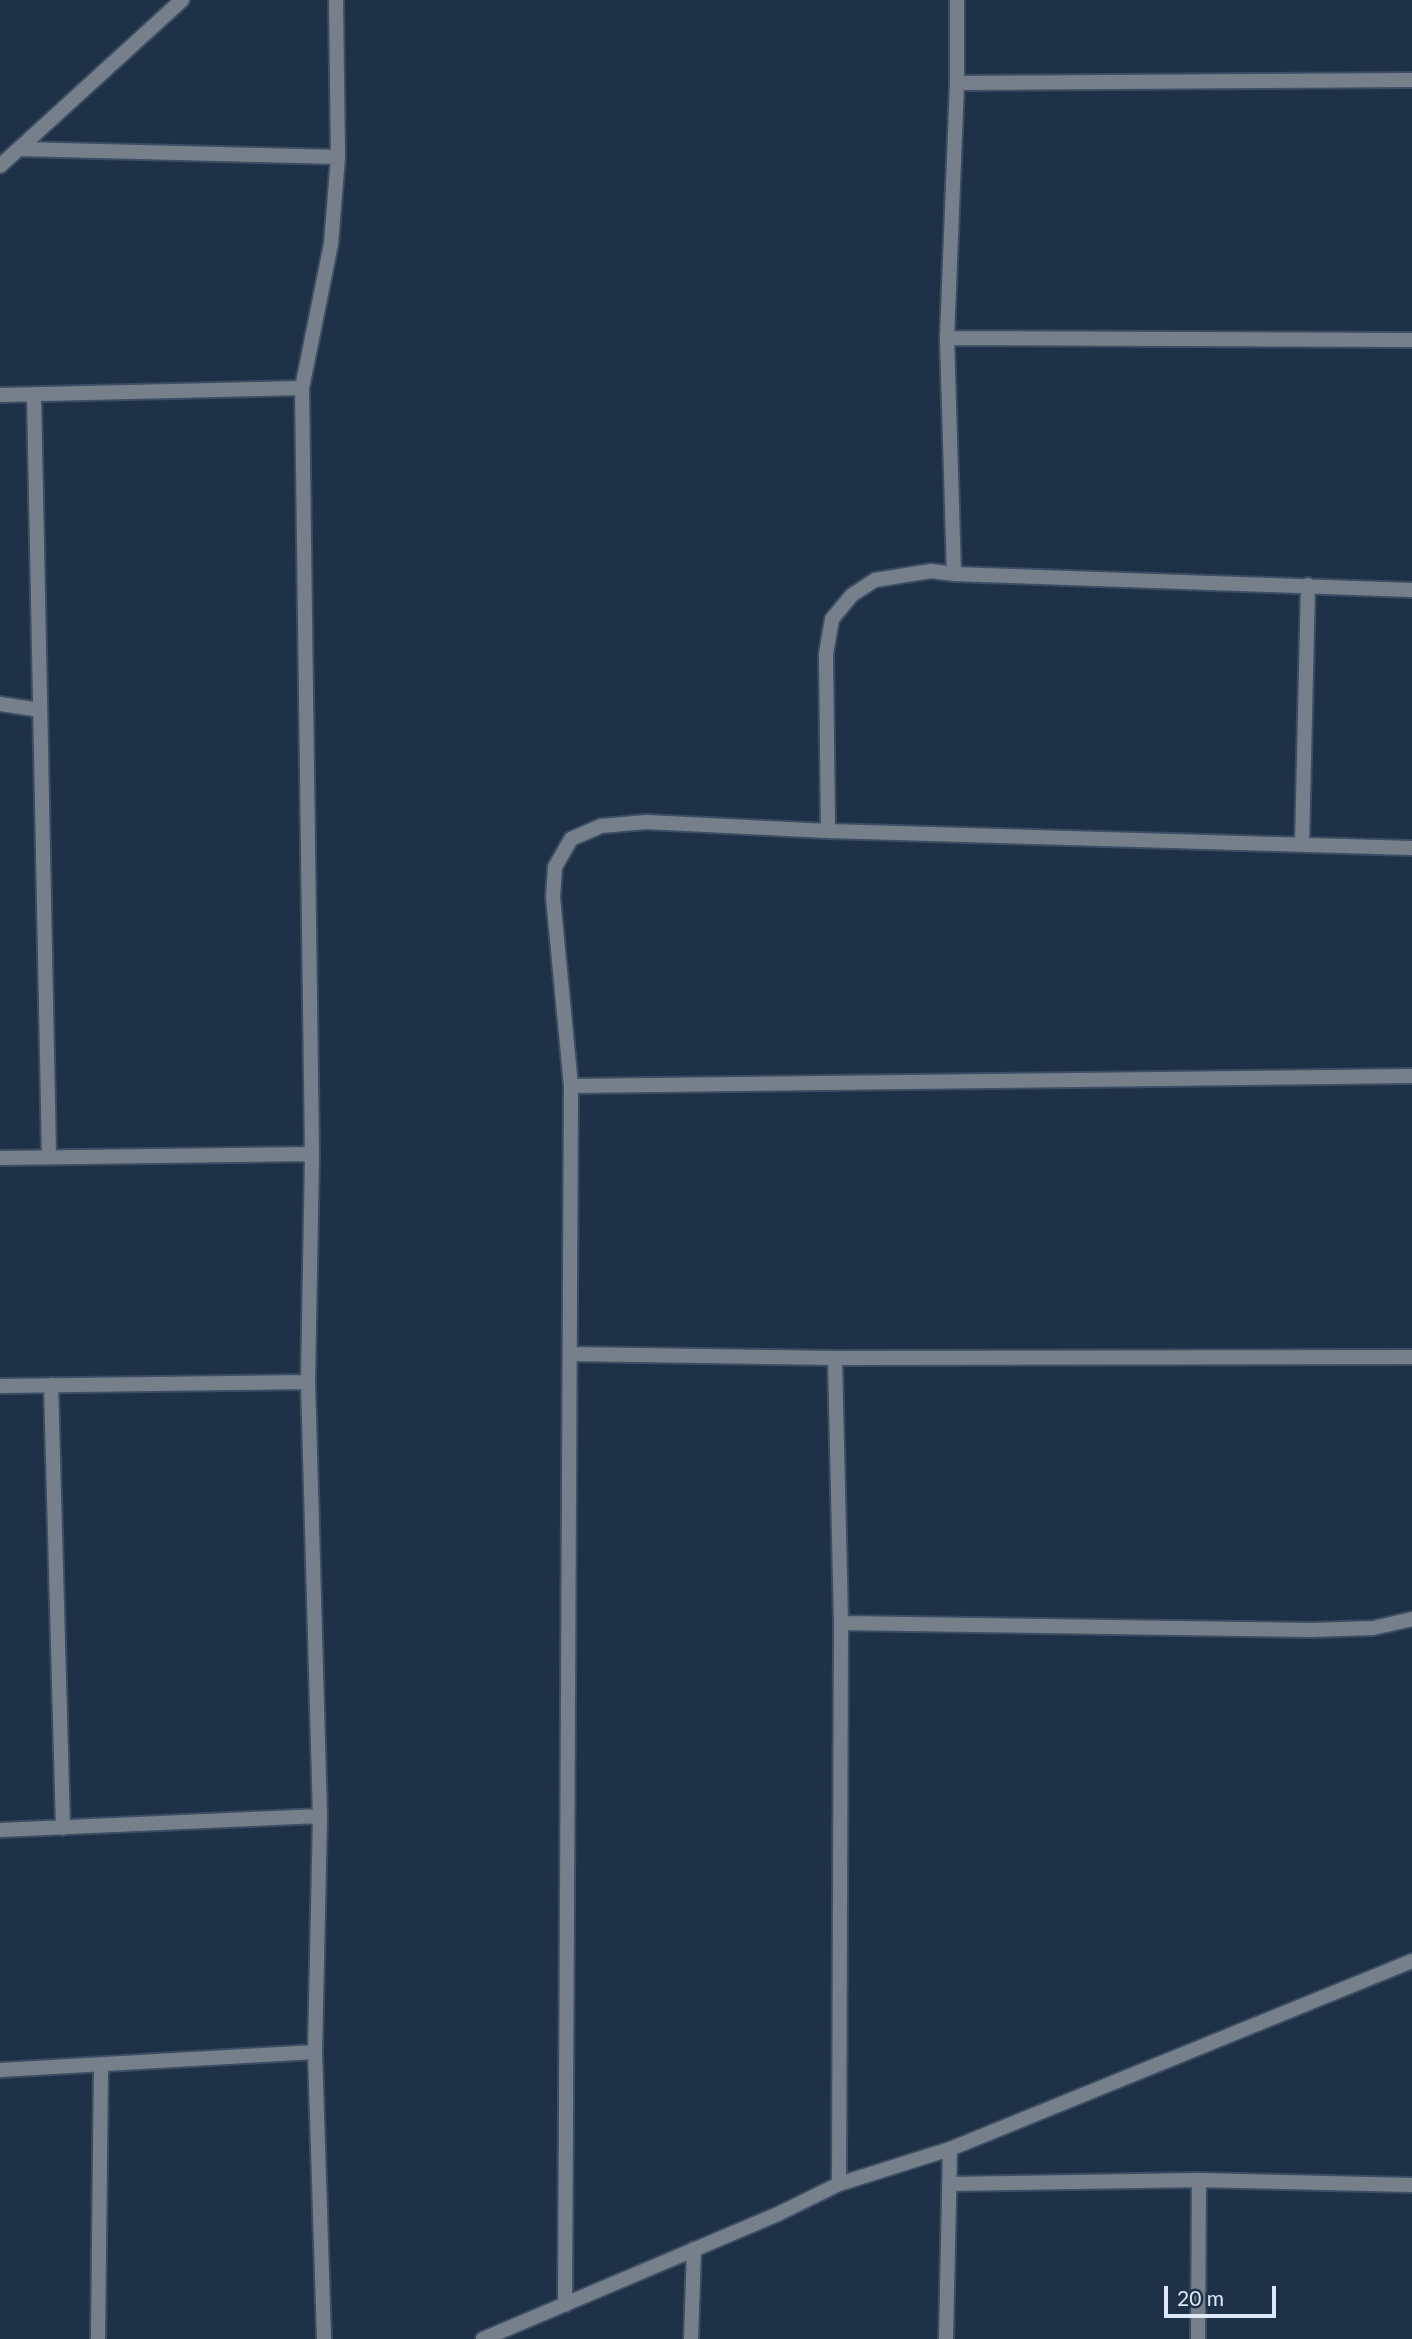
<!DOCTYPE html>
<style>
body{margin:0}
#map{position:relative;width:1412px;height:2339px;overflow:hidden;background:#1e3147;font-family:Lato,sans-serif}
canvas{display:block}
.scale{position:absolute;left:1164px;top:2286px;width:112px;height:32px;box-sizing:border-box;border:4px solid #dce8f7;border-top:0;padding-left:9px;font-size:21px;line-height:24px;white-space:nowrap;color:#dce8f7;-webkit-text-stroke:5px #1e3147;paint-order:stroke}
</style>
<div id="map">
<canvas width="1412" height="2339"></canvas>
<div class="scale">20 m</div>
</div>
<script>
const c = document.querySelector('canvas').getContext('2d');
c.lineJoin = 'round';
const toPath = rows => new Path2D(rows.map(r => 'M' + r).join(''));
function strokePath(path, color, width, dash) { c.strokeStyle = color; c.lineWidth = width; c.lineCap = dash ? 'butt' : 'round'; c.setLineDash(dash || []); c.stroke(path); }
const minor = toPath([
 [957,83,1412,80],
 [19,149,338,157],
 [0,166,182,0],
 [947,338,1412,340],
 [34,394,49,1157],
 [0,395,302,388],
 [954,574,947,338,957,83,957,0],
 [0,704,40,710],
 [828,831,826,654,832,619,852,595,875,580,931,571,954,574,1412,590],
 [1302,844,1308,585],
 [571,1086,1412,1076],
 [0,1158,312,1154],
 [570,1354,835,1358,1412,1357],
 [835,1358,841,1623,839,2184],
 [51,1385,63,1828],
 [0,1386,308,1382],
 [841,1623,1311,1630,1373,1628,1412,1619],
 [0,1830,320,1816],
 [0,2070,315,2052],
 [949,2184,1199,2180,1412,2185],
 [565,2305,571,1086,553,897,555,867,571,839,601,826,646,822,828,831,1412,848],
 [98,2339,101,2066],
 [324,2339,315,2052,320,1816,308,1382,312,1154,302,388,331,244,338,157,336,0],
 [483,2339,778,2214,839,2184,950,2149,1412,1961],
 [691,2339,694,2249],
 [946,2339,950,2149],
 [1198,2339,1199,2180]
]);
strokePath(minor, '#3c4e63', 18);
strokePath(minor, '#76808b', 14);
</script>
